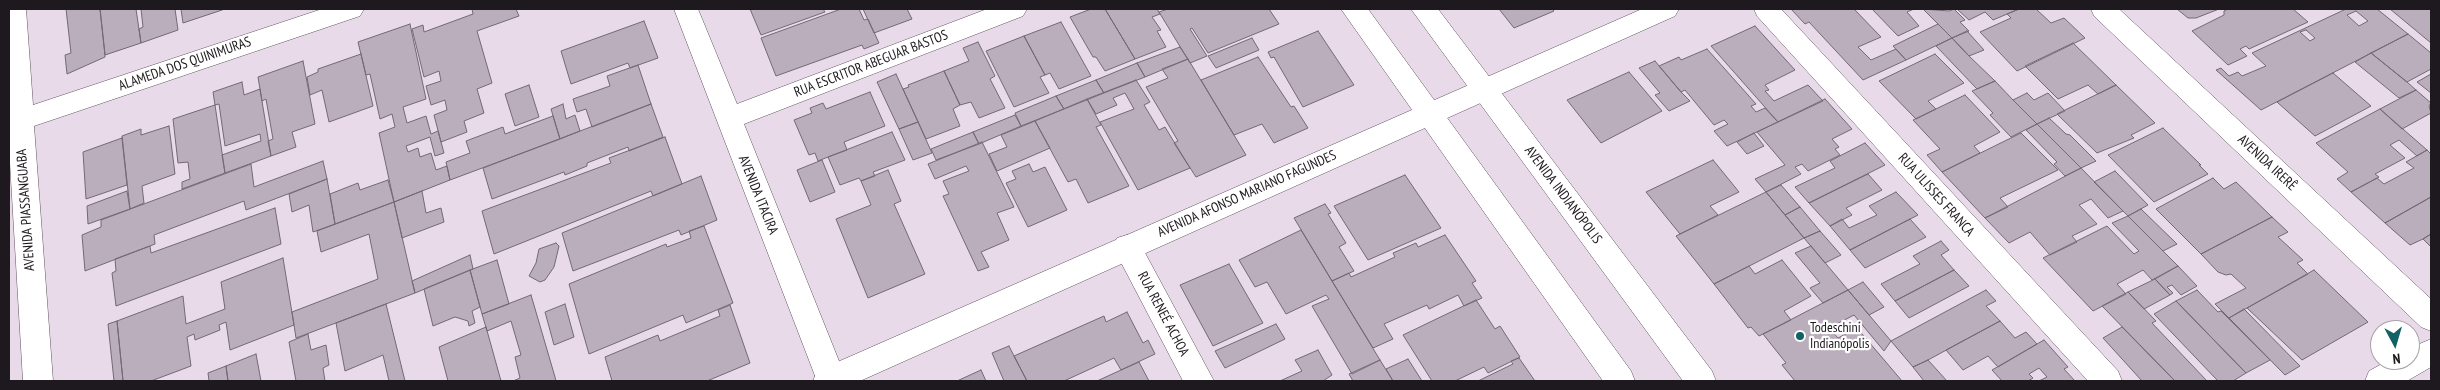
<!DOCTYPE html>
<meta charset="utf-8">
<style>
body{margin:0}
#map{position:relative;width:2440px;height:390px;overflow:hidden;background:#e8dae9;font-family:"PT Sans Narrow",sans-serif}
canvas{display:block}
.frame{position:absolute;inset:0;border:10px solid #1e191e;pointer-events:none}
.north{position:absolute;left:2370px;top:320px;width:50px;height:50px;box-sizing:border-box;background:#fff;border:1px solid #a5a3a5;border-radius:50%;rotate:174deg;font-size:14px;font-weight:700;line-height:20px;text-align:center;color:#1e191e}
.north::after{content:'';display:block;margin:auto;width:18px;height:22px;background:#116264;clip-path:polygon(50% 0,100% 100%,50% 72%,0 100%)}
</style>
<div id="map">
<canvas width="2440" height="390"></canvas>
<div class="frame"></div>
<div class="north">N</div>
</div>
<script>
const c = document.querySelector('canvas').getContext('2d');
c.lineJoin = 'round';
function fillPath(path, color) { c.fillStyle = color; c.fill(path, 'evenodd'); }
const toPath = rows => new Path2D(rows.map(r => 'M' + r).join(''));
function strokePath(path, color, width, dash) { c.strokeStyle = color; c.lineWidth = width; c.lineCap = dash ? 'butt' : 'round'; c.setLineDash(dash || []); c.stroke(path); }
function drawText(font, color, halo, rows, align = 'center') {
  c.font = font + ' "PT Sans Narrow",sans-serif'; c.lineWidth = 4.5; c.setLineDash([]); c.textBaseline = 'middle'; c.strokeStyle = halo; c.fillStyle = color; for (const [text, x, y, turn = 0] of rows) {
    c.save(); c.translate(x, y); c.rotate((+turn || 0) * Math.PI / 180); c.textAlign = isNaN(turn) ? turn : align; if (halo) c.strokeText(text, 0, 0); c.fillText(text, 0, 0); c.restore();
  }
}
const building = toPath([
 [66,9,100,9,105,55,105,57,67,74,65,55,71,53,66,9],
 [100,9,136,9,141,43,105,55,100,9],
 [141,9,175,9,178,30,141,43,139,29,143,27,141,9],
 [181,9,225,9,183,23,181,9],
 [472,9,516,9,519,16,477,31,492,83,477,89,484,113,464,121,467,132,441,142,434,115,447,110,445,100,431,105,426,86,441,81,439,71,424,77,412,29,423,25,424,32,473,14,472,9],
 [750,9,823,9,825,12,761,35,750,9],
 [841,9,859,9,864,20,868,19,879,43,864,49,862,45,776,76,761,38,841,9],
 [863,9,907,9,912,19,874,33,863,9],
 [1091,9,1105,9,1135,59,1105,71,1096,57,1093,57,1070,17,1091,9],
 [1105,9,1157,9,1160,14,1152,17,1161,30,1157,31,1166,47,1135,59,1105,9],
 [1168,9,1269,9,1279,24,1208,53,1192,28,1190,29,1207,56,1190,63,1159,12,1168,9],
 [1499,9,1552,9,1554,11,1514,28,1499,9],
 [1791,9,1854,9,1881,37,1858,47,1871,60,1896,49,1906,60,1863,80,1809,22,1805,24,1791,9],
 [1872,9,1914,9,1907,12,1919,26,1898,36,1872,9],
 [1923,9,1949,11,1954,9,1965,20,1960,22,1969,31,1952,38,1923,9],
 [1957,9,2019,9,1993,20,1985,12,1969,20,1957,9],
 [2019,9,2036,9,2051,23,2064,18,2085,38,2017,71,1980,32,2011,18,2007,14,2019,9],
 [2177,9,2219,9,2196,18,2188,18,2177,9],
 [2228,9,2293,9,2308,22,2249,49,2246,46,2240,49,2247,56,2228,65,2192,31,2224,15,2224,11,2228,9],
 [2346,9,2377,9,2408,34,2261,110,2216,70,2221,68,2229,76,2238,72,2242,76,2266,66,2252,53,2346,9],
 [2356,11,2368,21,2359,26,2347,15,2356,11],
 [2306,30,2315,38,2310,41,2300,32,2306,30],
 [2390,9,2431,9,2431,43,2390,9],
 [644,21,658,58,630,68,628,63,571,84,561,51,644,21],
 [1061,22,1091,76,1059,89,1050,73,1045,75,1024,36,1061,22],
 [410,24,426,99,403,107,407,123,426,116,431,134,438,131,444,153,435,156,430,137,406,146,408,152,418,148,420,157,431,153,436,170,447,166,450,180,394,202,379,133,395,127,392,114,380,119,370,74,366,75,358,42,410,24],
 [1938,24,1952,38,1906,60,1893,46,1938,24],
 [1755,26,1795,70,1765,85,1769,90,1765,91,1774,101,1808,85,1823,101,1778,122,1711,46,1755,26],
 [1318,31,1354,85,1303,107,1274,57,1271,58,1268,52,1318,31],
 [1967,31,1984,50,1969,56,1952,38,1967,31],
 [2408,34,2431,53,2431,69,2407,82,2371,53,2408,34],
 [1024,36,1045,75,1040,77,1049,93,1014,107,986,51,1024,36],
 [1252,38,1259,50,1216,68,1208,56,1252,38],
 [1952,38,1969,56,1995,81,1977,89,1936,46,1952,38],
 [978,42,995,76,990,79,1005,108,979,118,971,102,960,105,944,71,969,61,963,48,978,42],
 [2073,43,2116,85,2098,94,2088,85,2058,99,2025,66,2073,43],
 [1180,47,1188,59,1145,77,1137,63,1180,47],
 [1707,49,1756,104,1751,106,1756,112,1765,108,1778,122,1727,146,1714,131,1728,124,1724,120,1714,125,1685,90,1681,92,1659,66,1679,57,1681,60,1707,49],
 [2371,53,2407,82,2416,90,2399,98,2355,62,2371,53],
 [361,54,373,106,329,122,322,90,310,95,307,77,318,72,318,69,361,54],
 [1935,54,1964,83,1928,101,1936,109,1916,119,1879,81,1935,54],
 [1258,57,1291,107,1294,106,1308,128,1274,143,1262,124,1234,135,1201,80,1258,57],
 [1188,59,1246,155,1196,177,1174,143,1178,141,1146,87,1168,78,1162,69,1188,59],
 [303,61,315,124,292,132,296,147,271,156,268,141,273,139,266,99,262,101,258,77,303,61],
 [1655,61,1681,92,1690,101,1669,111,1655,95,1660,93,1639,68,1655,61],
 [1137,63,1145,77,1104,93,1096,80,1137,63],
 [638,65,651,104,592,127,586,109,577,112,573,99,610,86,607,76,638,65],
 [944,71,960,105,953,109,960,126,926,139,903,89,909,87,908,85,944,71],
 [1629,72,1662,111,1601,143,1567,100,1629,72],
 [2333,73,2371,106,2315,136,2277,102,2333,73],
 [896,74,918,122,899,129,877,82,896,74],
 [2431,74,2431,93,2417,82,2431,74],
 [1096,80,1104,93,1064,109,1056,96,1096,80],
 [1136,80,1150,102,1144,105,1159,130,1165,127,1190,168,1138,190,1100,122,1134,109,1125,93,1113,98,1117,105,1096,114,1087,99,1136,80],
 [1995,81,2013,100,2037,124,2011,137,1990,115,1993,113,1972,91,1995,81],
 [242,82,244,95,260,89,271,156,225,173,222,155,261,141,260,134,225,146,219,104,215,105,213,92,242,82],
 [529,85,539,117,515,126,505,94,529,85],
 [2116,85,2155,123,2131,135,2134,138,2097,153,2057,114,2116,85],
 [2416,90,2431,103,2429,106,2431,113,2402,129,2380,109,2416,90],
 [870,92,885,126,844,142,847,150,828,157,818,161,815,153,809,155,794,120,812,113,810,108,823,103,826,109,870,92],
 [2027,93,2034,100,2048,93,2065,111,2037,124,2013,100,2027,93],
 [1965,95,2000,132,1974,146,1980,153,1942,172,1927,155,1940,149,1913,120,1965,95],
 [1056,96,1064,109,1021,126,1015,113,1056,96],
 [1087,99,1101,125,1096,127,1129,186,1088,203,1076,179,1068,182,1035,121,1087,99],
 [1825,99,1852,129,1832,139,1839,147,1835,149,1840,155,1808,171,1802,164,1795,167,1801,174,1766,192,1755,179,1785,165,1757,132,1825,99],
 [563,104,566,119,575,115,580,131,560,139,551,109,563,104],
 [651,104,663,137,629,151,628,147,587,163,587,166,565,175,564,172,492,199,483,168,651,104],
 [215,105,225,173,182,189,182,182,190,179,188,162,178,163,173,119,215,105],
 [2380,109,2427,150,2417,156,2399,140,2390,145,2405,158,2375,174,2379,177,2351,192,2337,179,2348,172,2316,143,2380,109],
 [1015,115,1021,126,979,144,973,132,1015,115],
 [553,116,560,139,450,180,446,162,470,153,466,141,503,127,505,134,553,116],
 [2049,118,2066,134,2070,135,2096,161,2081,168,2037,124,2049,118],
 [1035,121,1050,148,997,171,989,154,1007,147,1001,135,1035,121],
 [918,122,932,153,913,160,899,129,918,122],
 [2037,124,2081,168,2065,176,2054,164,2057,162,2026,130,2037,124],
 [169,126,175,174,142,186,144,203,130,209,122,136,141,129,141,135,169,126],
 [2163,128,2201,165,2199,165,2208,174,2154,202,2108,155,2163,128],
 [892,132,905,160,873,172,875,176,861,181,859,178,840,185,828,157,892,132],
 [973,132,979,144,936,160,931,149,973,132],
 [1754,133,1764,146,1747,154,1737,142,1754,133],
 [2021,133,2058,170,2000,198,2008,207,1985,218,1942,172,2021,133],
 [665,137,682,184,653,196,651,191,494,254,482,211,611,163,609,158,665,137],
 [122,138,127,185,86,199,83,152,122,138],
 [982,142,1014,207,997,213,1009,240,981,252,989,267,978,271,943,196,949,194,943,181,969,171,966,166,935,179,928,164,982,142],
 [1865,143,1885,165,1809,203,1795,187,1835,168,1830,161,1865,143],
 [2427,150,2431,154,2431,197,2385,223,2351,192,2377,178,2384,184,2414,168,2406,162,2427,150],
 [822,160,835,192,810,202,797,170,822,160],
 [1713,160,1739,192,1710,206,1718,215,1680,234,1646,192,1713,160],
 [323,161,327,179,246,210,244,201,154,235,155,244,85,271,82,235,101,227,101,220,251,164,254,187,323,161],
 [1029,164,1033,172,1045,167,1067,210,1028,227,1006,183,1016,179,1012,171,1029,164],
 [2081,168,2123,211,2108,218,2091,199,2079,205,2097,224,2072,236,2077,242,2050,255,2030,232,2009,243,1985,218,2081,168],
 [888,170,901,201,894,204,925,274,868,298,836,219,871,205,861,181,888,170],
 [2115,171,2148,205,2128,216,2094,182,2115,171],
 [1868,174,1882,190,1846,208,1852,215,1830,226,1809,203,1868,174],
 [1405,175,1441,228,1368,260,1334,206,1405,175],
 [701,176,717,220,681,235,679,230,573,271,562,233,701,176],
 [2213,178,2224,189,2236,182,2272,217,2201,254,2156,209,2213,178],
 [327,179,335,224,313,232,309,205,292,212,289,194,327,179],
 [388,180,394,202,335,224,330,194,358,183,360,190,388,180],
 [1781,185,1800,207,1785,215,1766,192,1781,185],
 [127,191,130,209,88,224,87,206,127,191],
 [422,191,426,213,441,208,444,222,402,238,394,202,422,191],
 [1766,192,1804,238,1714,284,1676,236,1766,192],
 [1896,192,1918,215,1850,250,1830,226,1842,219,1849,228,1877,215,1869,206,1896,192],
 [2431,197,2431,234,2423,239,2410,245,2385,223,2431,197],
 [394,202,415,293,296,338,292,312,378,279,369,234,321,252,317,231,394,202],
 [1325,204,1331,213,1328,214,1346,243,1339,247,1354,271,1332,281,1294,218,1325,204],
 [1800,207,1820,231,1804,238,1785,215,1800,207],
 [275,208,281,244,116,306,112,273,116,271,115,259,150,246,151,253,275,208],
 [2141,209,2177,244,2163,251,2128,216,2141,209],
 [2128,216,2178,266,2152,280,2143,270,2117,284,2126,294,2093,311,2043,258,2107,226,2134,254,2139,251,2112,223,2128,216],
 [2272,217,2288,232,2278,237,2303,260,2297,263,2308,274,2229,318,2215,304,2246,288,2231,274,2226,275,2218,272,2201,254,2272,217],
 [1910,219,1926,237,1865,268,1850,250,1910,219],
 [704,226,733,303,686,323,683,315,589,354,569,284,666,244,667,247,691,238,689,231,704,226],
 [1301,230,1380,360,1352,374,1312,306,1329,299,1326,295,1286,314,1267,282,1255,287,1239,260,1301,230],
 [1820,231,1841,255,1825,263,1804,238,1820,231],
 [2431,234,2431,247,2423,239,2431,234],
 [1445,235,1476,281,1472,283,1482,298,1464,306,1458,295,1429,309,1427,305,1384,324,1393,339,1373,348,1332,281,1349,273,1351,277,1395,257,1393,253,1416,243,1418,247,1445,235],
 [1941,241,1949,250,1941,255,1954,270,1895,301,1881,284,1920,264,1913,256,1941,241],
 [556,243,559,246,554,267,545,280,540,282,529,276,536,263,539,249,556,243],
 [1811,246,1848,290,1823,303,1810,288,1820,283,1795,253,1811,246],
 [470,255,473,269,415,293,412,281,470,255],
 [283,258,294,325,230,350,226,322,219,325,220,330,195,340,194,334,187,337,191,366,151,381,123,381,117,321,183,296,186,324,225,309,221,282,283,258],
 [497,260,509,304,482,314,470,270,497,260],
 [1782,260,1811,296,1784,311,1791,320,1759,336,1751,327,1748,328,1714,284,1749,266,1755,274,1782,260],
 [1229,264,1263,323,1213,346,1180,285,1229,264],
 [2178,266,2197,286,2181,295,2172,285,2167,287,2173,293,2170,295,2155,279,2178,266],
 [470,270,480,307,472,311,475,323,469,326,468,321,455,317,433,326,424,289,470,270],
 [1954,270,1969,286,1909,318,1895,301,1954,270],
 [2314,270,2368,322,2302,360,2247,308,2314,270],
 [2155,279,2170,295,2144,309,2128,292,2155,279],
 [1863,282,1884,307,1869,315,1848,290,1863,282],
 [1848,290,1891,341,1884,351,1854,315,1829,328,1838,338,1857,328,1902,381,1795,381,1782,365,1786,363,1763,334,1848,290],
 [1986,290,1996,301,1986,306,2000,321,1928,360,1913,367,1891,341,1986,290],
 [2197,290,2218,312,2221,311,2270,360,2246,373,2176,301,2197,290],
 [2128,292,2156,321,2152,323,2207,381,2175,381,2102,306,2128,292],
 [531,295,555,377,556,381,513,381,520,378,515,357,521,355,511,321,487,331,482,314,531,295],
 [1476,300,1495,329,1500,326,1520,357,1488,373,1484,367,1455,381,1432,381,1403,335,1476,300],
 [2176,301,2246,373,2233,381,2218,381,2154,314,2176,301],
 [386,304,405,381,389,381,383,355,345,371,336,323,386,304],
 [565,304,574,337,554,345,545,312,565,304],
 [730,305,750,363,707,381,612,381,605,357,658,335,660,341,720,316,718,310,730,305],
 [2244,309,2300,366,2285,375,2229,318,2244,309],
 [1127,312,1143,343,1148,340,1155,354,1121,370,1114,358,1064,381,1027,381,1014,356,1104,316,1106,322,1127,312],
 [117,321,123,381,114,381,108,324,117,321],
 [2000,321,2015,338,2026,332,2037,344,1998,367,1988,356,1963,370,1946,350,2000,321],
 [1276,324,1285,339,1225,368,1215,351,1276,324],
 [486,327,501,381,448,381,439,347,486,327],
 [2122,327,2175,381,2142,381,2103,338,2122,327],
 [308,334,311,350,326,345,329,365,323,368,325,381,296,381,289,342,308,334],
 [2044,340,2068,367,2064,369,2075,381,2039,381,2047,377,2039,368,2029,374,2033,378,2028,381,2002,381,1992,370,2044,340],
 [1009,346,1014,356,1027,381,1004,381,992,353,1009,346],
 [1318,350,1332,375,1323,381,1280,381,1302,371,1295,360,1318,350],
 [256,354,261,381,228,381,226,366,256,354],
 [1519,358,1535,381,1478,381,1513,364,1511,361,1519,358],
 [1408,359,1422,381,1393,381,1386,369,1408,359],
 [1380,360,1393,381,1353,381,1349,374,1380,360],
 [1928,360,1947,381,1924,381,1913,367,1928,360],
 [1139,362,1149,381,1097,381,1121,370,1139,362],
 [226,366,228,381,209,381,208,373,226,366],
 [981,370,986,381,957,381,981,370]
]);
const minor = toPath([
 [9,9,26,9,33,105,322,9,364,9,360,16,34,126,53,381,23,381,9,146,9,9],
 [674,9,698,9,737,104,987,9,1027,9,1023,16,744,124,847,381,817,381,674,9],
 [1754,9,1781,9,2118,371,2122,381,2088,381,1757,16,1754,9],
 [2091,9,2119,9,2431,299,2431,331,2421,327,2094,16,2091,9],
 [1127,235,1137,238,1214,381,1183,381,1113,247,1117,238,1127,235],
 [2431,339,2431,367,2407,381,2365,381,2369,371,2389,360,2410,360,2410,348,2431,339]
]);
const tertiary = toPath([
 [1642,9,1679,9,1675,16,860,381,813,381,817,371,1642,9]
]);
const primary = toPath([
 [1341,9,1368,9,1631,371,1635,381,1603,381,1341,9],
 [1411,9,1438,9,1712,371,1716,381,1683,381,1411,9]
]);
const markers = [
 [1800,336,5,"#116264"]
];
const streetNames = [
 ["ALAMEDA DOS QUINIMURAS",185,64,-19],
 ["RUA ESCRITOR ABEGUAR BASTOS",871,64,-21],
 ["AVENIDA IRERÊ",2267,163,43],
 ["AVENIDA AFONSO MARIANO FAGUNDES",1247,194,-24],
 ["AVENIDA ITACIRA",758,195,68],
 ["AVENIDA INDIANÓPOLIS",1563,195,53],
 ["RUA ULISSES FRANCA",1936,195,48],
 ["AVENIDA PIASSANGUABA",26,210,-94],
 ["RUA RENEÉ ACHOA",1163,314,62]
];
const poiNames = [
 ["Todeschini",1810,328],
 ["Indianópolis",1810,344]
];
fillPath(building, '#bbaebc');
strokePath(building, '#746875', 1);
strokePath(minor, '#605460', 1);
strokePath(tertiary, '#605460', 1);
strokePath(primary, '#605460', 1);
fillPath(minor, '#fff');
fillPath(tertiary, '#fff');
fillPath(primary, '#fff');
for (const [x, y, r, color] of markers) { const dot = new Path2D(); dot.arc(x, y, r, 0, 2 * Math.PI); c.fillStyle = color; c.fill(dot); strokePath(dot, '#fff', 2); }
drawText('14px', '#1e191e', '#fff', streetNames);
drawText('14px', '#1e191e', '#fff', poiNames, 'left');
</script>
